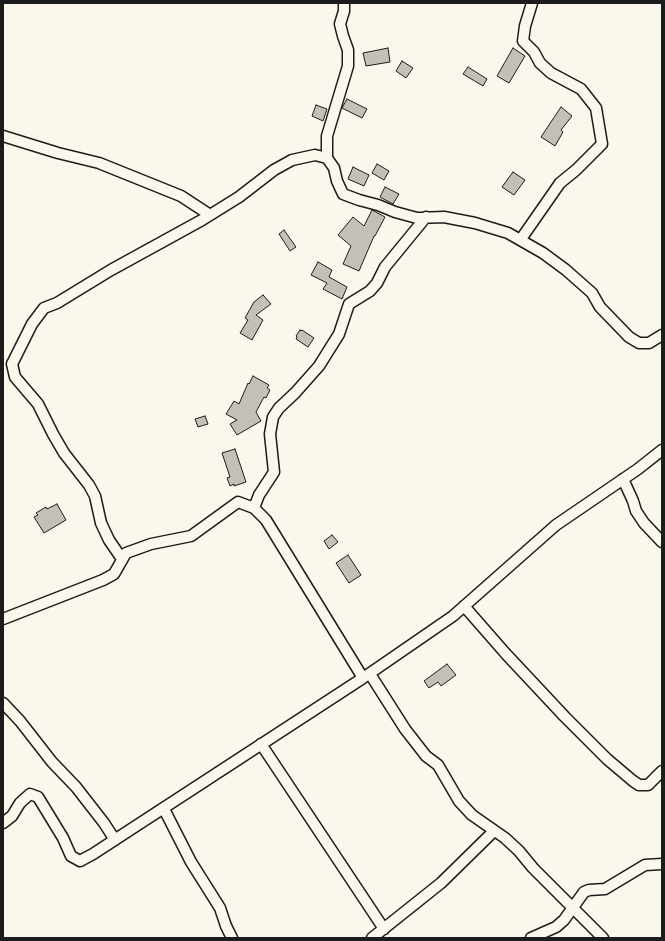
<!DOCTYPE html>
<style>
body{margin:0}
#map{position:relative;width:665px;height:941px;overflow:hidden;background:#fbf7ec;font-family:"Balsamiq Sans",sans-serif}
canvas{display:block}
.frame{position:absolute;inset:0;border:4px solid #1c1c1c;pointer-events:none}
</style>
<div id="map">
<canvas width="665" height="941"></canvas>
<div class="frame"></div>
</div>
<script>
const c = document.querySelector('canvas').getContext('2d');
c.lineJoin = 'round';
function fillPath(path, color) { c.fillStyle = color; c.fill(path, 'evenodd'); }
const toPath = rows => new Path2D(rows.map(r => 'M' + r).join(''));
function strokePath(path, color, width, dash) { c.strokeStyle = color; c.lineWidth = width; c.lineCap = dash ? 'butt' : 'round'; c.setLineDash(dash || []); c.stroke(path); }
const building = toPath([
 [388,48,390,62,366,66,363,53,388,48],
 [513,48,525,56,509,83,497,76,513,48],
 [402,61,413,68,406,78,396,71,402,61],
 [468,67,487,79,483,86,463,74,468,67],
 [347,99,367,109,362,118,342,108,347,99],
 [316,105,327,109,323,121,312,116,316,105],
 [561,107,572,116,561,130,563,132,555,146,541,137,561,107],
 [377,164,389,171,384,180,372,173,377,164],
 [353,167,369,175,364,186,348,179,353,167],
 [513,172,525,180,514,195,502,187,513,172],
 [385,187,399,194,393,204,380,197,385,187],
 [372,210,385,217,375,236,374,236,359,271,343,264,351,246,338,235,353,217,364,226,372,210],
 [284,230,296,247,290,251,279,234,284,230],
 [318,262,332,270,329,277,347,287,342,299,323,289,327,283,311,275,318,262],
 [263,295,271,304,256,315,263,320,252,340,240,333,248,320,245,318,254,302,263,295],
 [300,330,301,331,302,330,314,338,308,347,296,339,297,337,296,336,300,330],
 [253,376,269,385,267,388,270,390,266,398,264,397,256,412,261,421,237,435,230,424,237,420,226,414,234,401,239,404,248,383,249,384,253,376],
 [205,416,208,424,198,427,195,419,205,416],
 [235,449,246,482,234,486,234,484,230,486,227,478,230,477,222,453,235,449],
 [57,504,66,520,44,533,34,517,38,515,36,513,46,507,47,509,57,504],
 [332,535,338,542,329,549,324,541,332,535],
 [348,555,361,575,349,583,336,563,348,555],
 [447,664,456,675,441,686,438,682,429,688,424,681,447,664]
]);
const street = toPath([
 [344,3,344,11,340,24,343,36,348,50,348,66,327,136,327,158,334,168,337,181,343,194,359,200,378,205,395,212,417,218,444,217,475,223,508,233,543,253,566,270,592,293,600,307,629,337,639,343,649,343,662,335],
 [3,136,58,153,99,163,181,196,210,215],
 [521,239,560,183,576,170,602,144,596,108,581,89,551,73,540,63,534,52,523,41,525,26,532,3],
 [623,479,633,501,636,511,644,523,662,542],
 [254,508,259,495,274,472,270,434,273,417,279,408,295,393,319,366,339,334,349,304,370,291,377,283,385,267,426,217],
 [122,559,109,540,101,523,95,496,89,485,64,453,53,434,38,404,15,377,12,364,32,324,44,308,57,303,111,270,202,220,239,197,274,170,292,160,315,155,327,158],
 [464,606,506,654,565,717,607,759,633,781,639,785,648,785,662,771],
 [3,619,103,580,114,574,126,553,151,544,191,536,238,502,254,508,266,520,363,678],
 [370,674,405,729,426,756,438,765,459,801,472,815,505,838,519,851,533,868,603,938],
 [3,703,20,721,52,762,76,787,104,823,115,840],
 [261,744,384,929],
 [164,809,191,862,220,908,226,926,232,938],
 [3,823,12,816,20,803,30,794,38,797,63,838,71,856,80,861,93,854,363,678,453,616,556,525,638,469,662,450],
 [372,938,441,883,494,831],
 [531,938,556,927,564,920,584,892,589,890,605,889,645,865,662,864]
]);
fillPath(building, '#c3c0b8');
strokePath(building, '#1c1c1c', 1);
strokePath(street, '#1c1c1c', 13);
strokePath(street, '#fbf7ec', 10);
</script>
